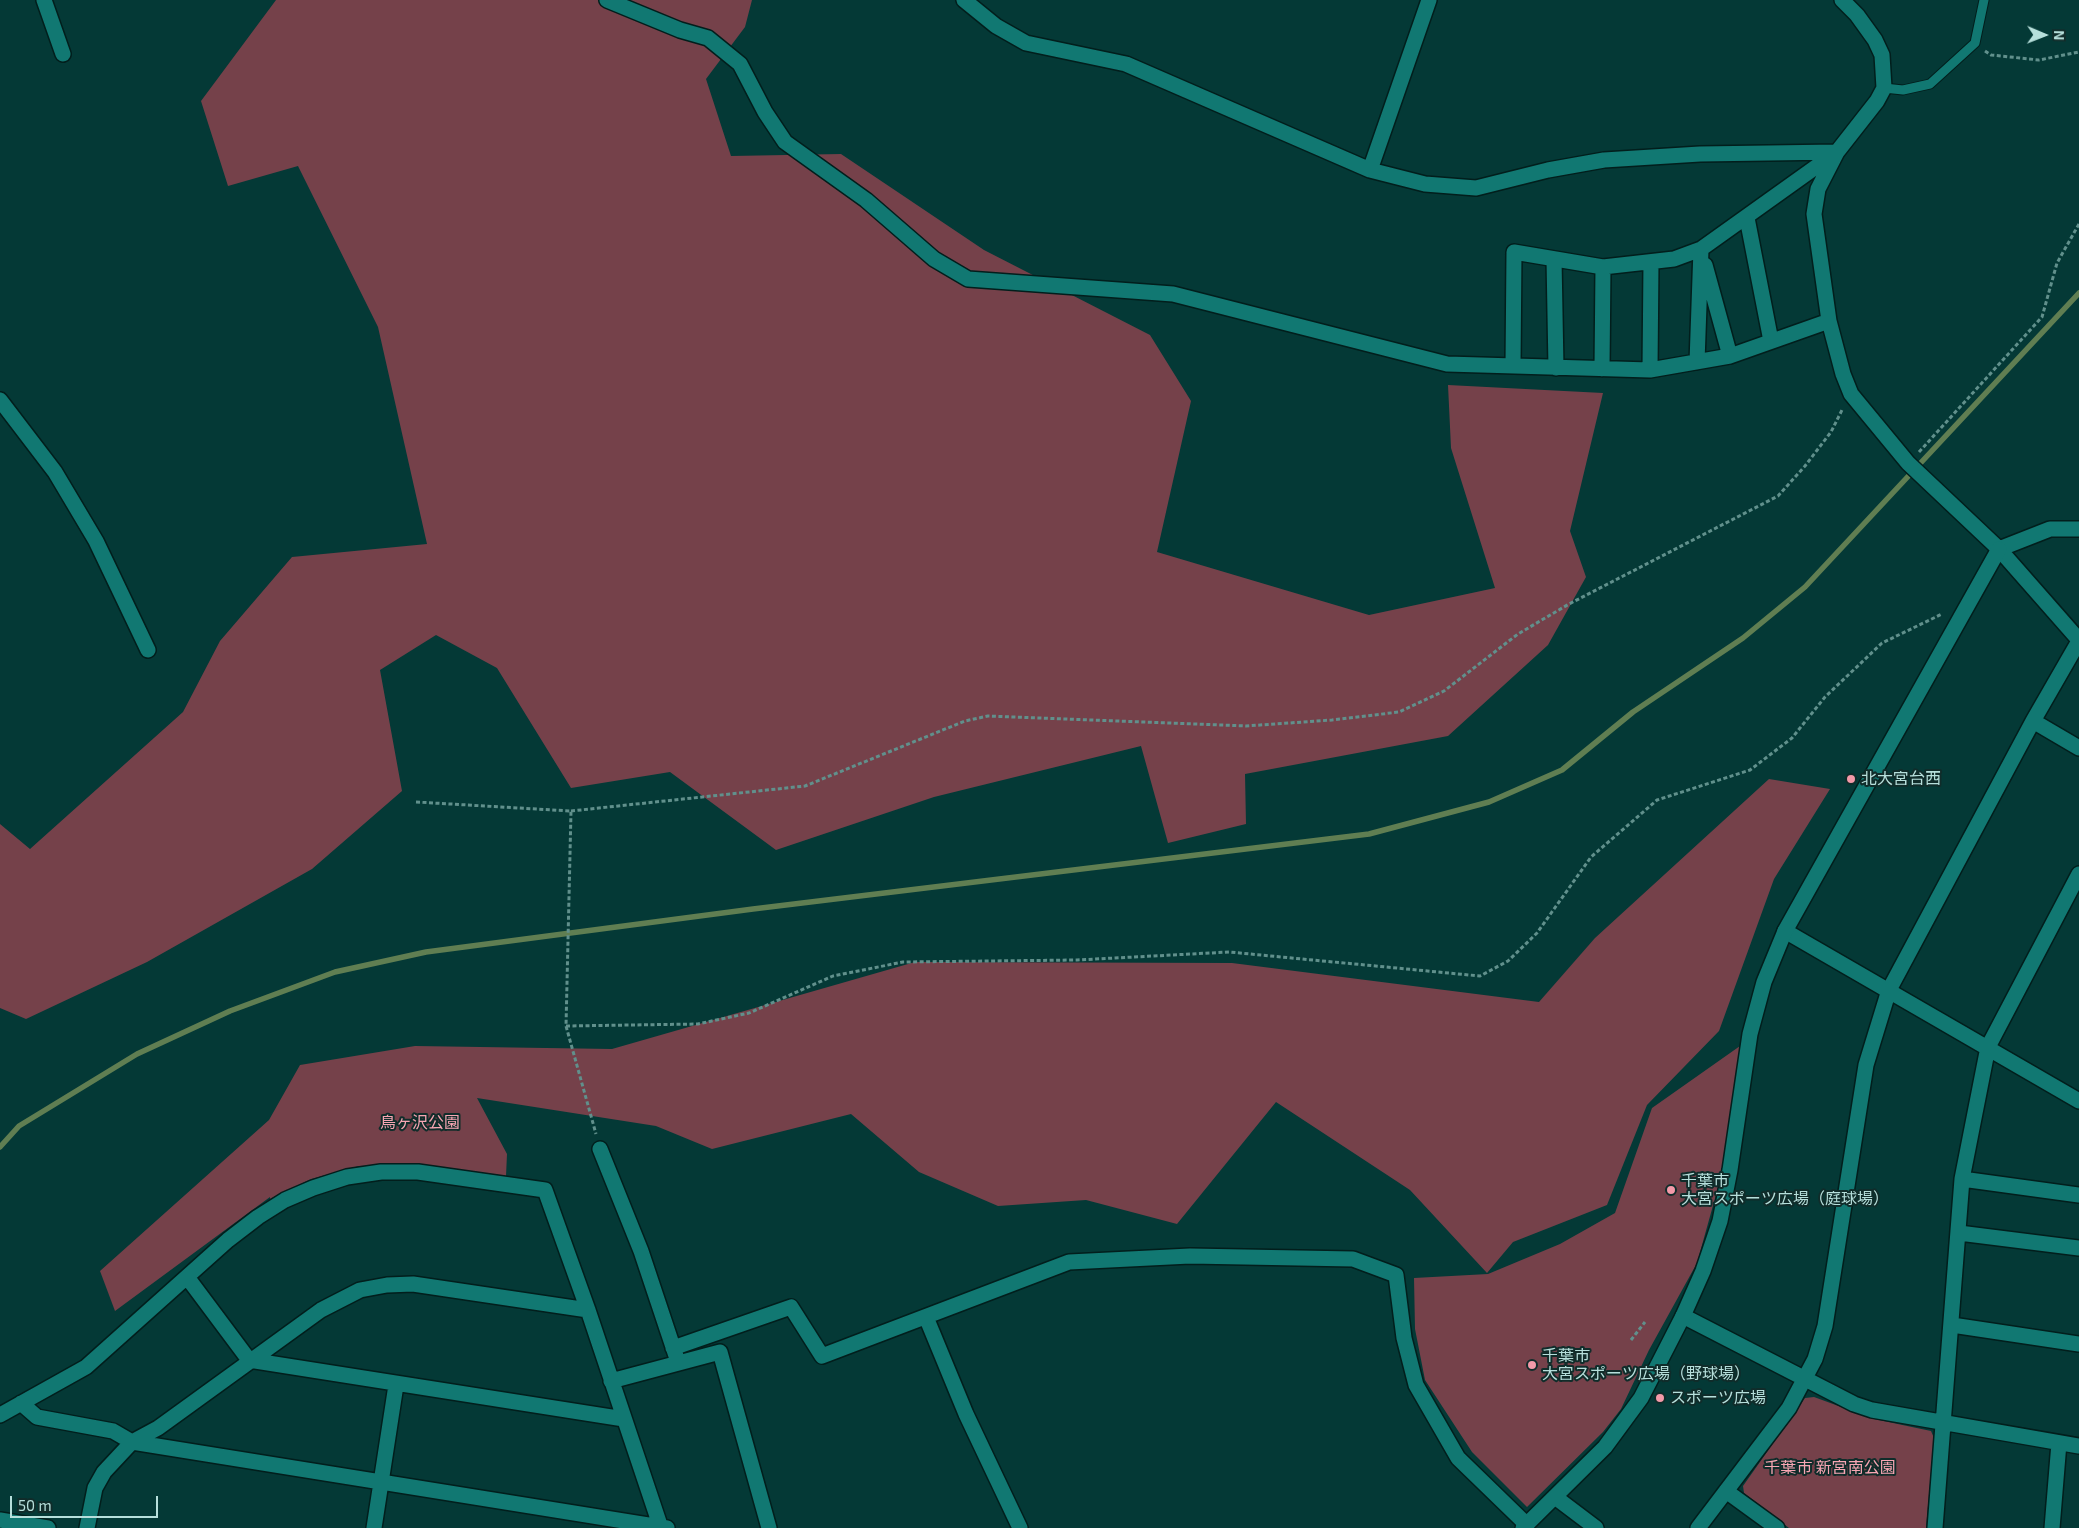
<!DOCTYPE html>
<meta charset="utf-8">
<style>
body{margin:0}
#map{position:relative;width:2079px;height:1528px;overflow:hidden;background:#043936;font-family:"Exo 2",sans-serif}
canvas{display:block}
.north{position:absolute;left:2019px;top:10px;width:50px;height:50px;-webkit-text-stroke:4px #102c2a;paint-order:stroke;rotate:91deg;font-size:14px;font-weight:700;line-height:20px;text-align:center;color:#b6dfdb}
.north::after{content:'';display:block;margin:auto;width:18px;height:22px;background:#b6dfdb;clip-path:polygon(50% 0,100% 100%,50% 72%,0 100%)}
.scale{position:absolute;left:10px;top:1496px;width:148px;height:22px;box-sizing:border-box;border:2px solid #b6dfdb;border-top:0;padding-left:6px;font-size:15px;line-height:18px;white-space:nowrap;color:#b6dfdb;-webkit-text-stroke:4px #102c2a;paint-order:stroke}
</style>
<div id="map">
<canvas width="2079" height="1528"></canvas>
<div class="north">N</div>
<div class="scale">50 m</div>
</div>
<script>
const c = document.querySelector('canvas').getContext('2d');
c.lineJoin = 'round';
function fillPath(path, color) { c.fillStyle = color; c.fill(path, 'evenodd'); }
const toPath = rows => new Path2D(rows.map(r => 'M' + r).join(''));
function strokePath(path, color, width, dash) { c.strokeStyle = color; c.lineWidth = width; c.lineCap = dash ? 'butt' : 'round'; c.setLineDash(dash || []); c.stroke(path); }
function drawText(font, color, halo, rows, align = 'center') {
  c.font = font + ' "Exo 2","Noto Sans JP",sans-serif'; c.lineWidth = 4; c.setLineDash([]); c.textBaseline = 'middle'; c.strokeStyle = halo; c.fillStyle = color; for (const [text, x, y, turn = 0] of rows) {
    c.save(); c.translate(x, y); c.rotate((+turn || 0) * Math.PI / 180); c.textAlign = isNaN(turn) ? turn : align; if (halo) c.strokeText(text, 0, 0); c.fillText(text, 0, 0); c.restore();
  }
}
const green = toPath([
 [276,0,752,0,745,27,706,79,731,156,841,154,984,250,1150,335,1191,401,1157,552,1369,615,1495,588,1451,448,1448,385,1603,393,1570,531,1586,577,1548,645,1448,736,1245,774,1246,824,1168,843,1141,746,934,797,776,850,670,772,571,788,497,668,436,635,380,670,402,791,312,869,147,962,26,1019,0,1008,0,824,30,849,183,712,220,641,292,557,427,544,378,327,298,166,228,186,201,101],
 [1769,779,1830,789,1774,879,1719,1031,1647,1105,1607,1205,1513,1242,1487,1273,1410,1190,1276,1102,1177,1224,1086,1200,998,1206,919,1172,851,1114,712,1149,656,1126,477,1098,507,1154,506,1176,425,1165,359,1166,311,1179,270,1199,270,1197,115,1311,100,1271,269,1120,300,1065,415,1046,612,1049,915,962,1232,963,1539,1002,1595,938],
 [1740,1046,1724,1166,1697,1263,1649,1350,1621,1409,1603,1432,1527,1507,1472,1452,1425,1380,1415,1329,1414,1278,1488,1274,1560,1244,1615,1213,1652,1108],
 [1814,1397,1874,1419,1931,1431,1934,1438,1926,1528,1789,1528,1744,1493,1743,1486,1805,1398]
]);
const stream = toPath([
 [0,1147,19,1126,137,1054,230,1011,335,972,426,952,753,909,1369,834,1489,802,1562,770,1633,712,1743,638,1805,587,2079,293]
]);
const path = toPath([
 [1985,51,1991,55,2039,60,2079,52],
 [1919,452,2042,317,2057,263,2079,224],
 [416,802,571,811,566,1026,596,1134],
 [571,811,805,786,965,721,988,716,1246,726,1332,720,1399,712,1444,691,1518,634,1569,604,1778,496,1805,466,1831,432,1842,410],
 [566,1026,698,1024,749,1013,833,976,903,962,1077,960,1229,952,1480,976,1508,961,1537,933,1591,857,1657,800,1750,770,1792,738,1825,697,1882,643,1942,614],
 [1631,1340,1645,1322]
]);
const lane = toPath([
 [1884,88,1903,90,1930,84,1975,43,1984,0]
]);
const street = toPath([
 [44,0,63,54],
 [607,0,680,30,708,38,740,64,765,112,785,142,866,200,934,259,968,279,1173,294,1447,364,1650,370,1730,356,1829,321],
 [964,0,996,26,1026,43,1126,64,1370,170,1425,184,1476,188,1548,170,1604,160,1700,154,1837,152],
 [1842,0,1857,15,1875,40,1882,55,1884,88,1877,101,1837,152,1818,189,1814,214,1829,321,1843,374,1851,394,1908,463,1999,549,2079,640],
 [1370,170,1429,0],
 [1747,218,1771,341],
 [1554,259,1556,368],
 [1705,265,1730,356],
 [1697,362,1701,249],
 [1513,366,1514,252,1603,267,1674,259,1701,249,1834,154],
 [1602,369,1603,267],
 [1650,370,1651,262],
 [0,400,55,472,96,541,148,650],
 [1999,549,2050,529,2079,529],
 [2033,721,2079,748],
 [1785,931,2079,1101],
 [600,1149,641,1251,676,1356],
 [1962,1179,2079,1195],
 [1959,1233,2079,1248],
 [187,1277,249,1360,624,1419],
 [1683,1316,1854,1404,1872,1410,2079,1446],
 [926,1317,966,1414,1020,1528],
 [1952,1325,2079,1344],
 [673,1348,791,1307,822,1356,1069,1262,1190,1256,1353,1259,1396,1275,1404,1338,1416,1385,1458,1458,1527,1525],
 [611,1381,720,1352,769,1528],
 [21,1403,37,1417,113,1431,132,1442,667,1528],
 [0,1415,86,1367,228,1240,258,1217,285,1200,313,1188,347,1177,381,1172,418,1172,545,1190,588,1310,661,1528],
 [1726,1491,1777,1528],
 [0,1520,48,1528],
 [87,1528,95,1488,104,1472,132,1442,158,1428,321,1310,360,1290,387,1285,413,1284,588,1310],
 [374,1528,396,1385],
 [1698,1528,1789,1408,1815,1359,1825,1326,1866,1065,1889,990,2033,721,2079,641],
 [1935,1528,1962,1179,1988,1047,2079,874],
 [2052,1528,2059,1443]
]);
const secondary = toPath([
 [1555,1497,1596,1528],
 [1523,1528,1605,1447,1641,1398,1683,1316,1703,1271,1720,1221,1730,1170,1750,1034,1764,982,1785,931,1999,549]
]);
const markers = [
 [1851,779,5,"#f39aa9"],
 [1671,1190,5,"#f39aa9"],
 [1532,1365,5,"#f39aa9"],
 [1660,1398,5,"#f39aa9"]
];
const poiNames = [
 ["北大宮台西",1861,779],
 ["千葉市",1681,1181],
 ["大宮スポーツ広場（庭球場）",1681,1199],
 ["千葉市",1542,1356],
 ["大宮スポーツ広場（野球場）",1542,1374],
 ["スポーツ広場",1670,1398]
];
const parkNames = [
 ["鳥ヶ沢公園",420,1123],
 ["千葉市 新宮南公園",1830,1468]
];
fillPath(green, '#75414a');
strokePath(stream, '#607e52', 5.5);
strokePath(lane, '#021e1c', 11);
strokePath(street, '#021e1c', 18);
strokePath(secondary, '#021e1c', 18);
strokePath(path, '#61908c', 3, [4, 2.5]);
strokePath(lane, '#117872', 9);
strokePath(street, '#117872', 15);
strokePath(secondary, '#117872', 15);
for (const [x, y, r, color] of markers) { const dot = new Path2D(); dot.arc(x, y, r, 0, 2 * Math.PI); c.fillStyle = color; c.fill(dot); strokePath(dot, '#102c2a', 2); }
drawText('16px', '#b6dfdb', '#102c2a', poiNames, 'left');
drawText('16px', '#f7a6b3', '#102c2a', parkNames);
</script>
